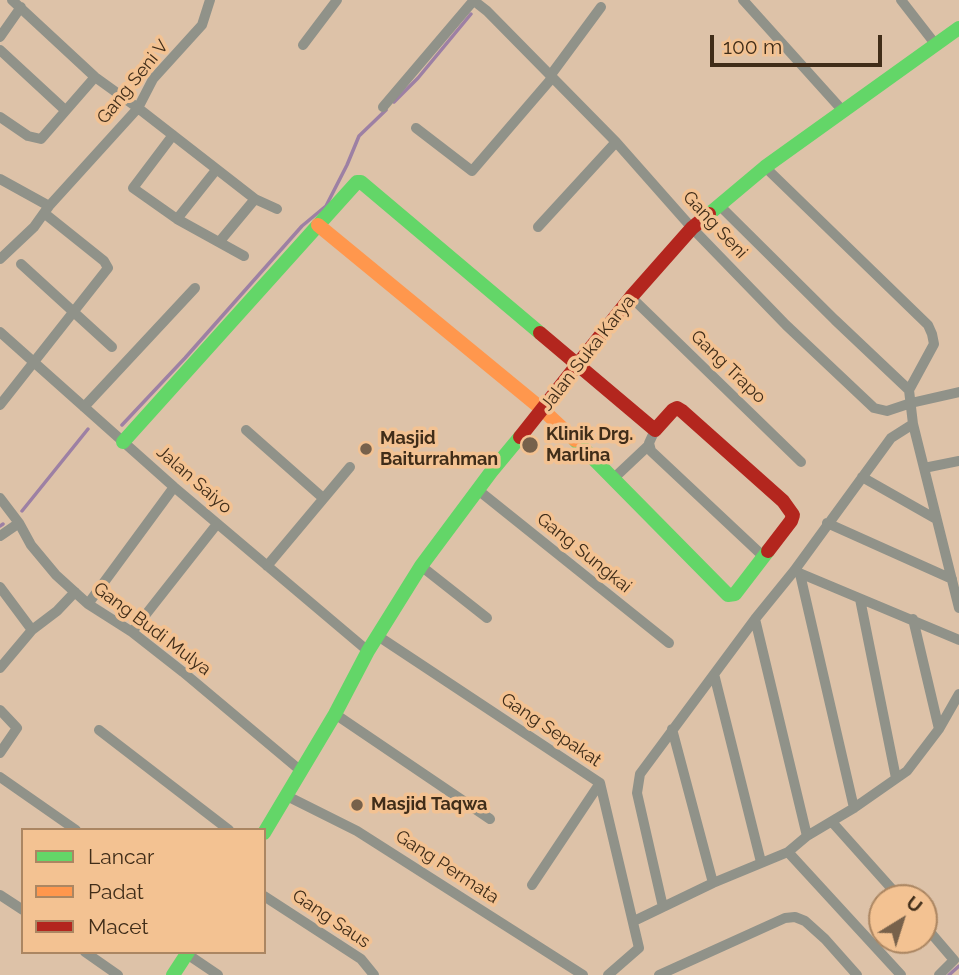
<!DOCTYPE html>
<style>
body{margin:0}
#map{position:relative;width:959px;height:975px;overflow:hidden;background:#ddc2a8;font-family:Raleway,sans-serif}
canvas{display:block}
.legend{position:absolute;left:21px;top:828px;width:245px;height:126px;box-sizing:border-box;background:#f3c292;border:2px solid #ab8662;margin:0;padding:9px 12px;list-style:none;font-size:21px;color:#402d19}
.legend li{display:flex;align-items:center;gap:14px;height:35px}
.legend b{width:35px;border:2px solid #ab8662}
.north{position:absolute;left:868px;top:884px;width:70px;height:70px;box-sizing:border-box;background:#f3c292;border:2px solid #ab8662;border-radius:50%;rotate:38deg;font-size:19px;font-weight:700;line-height:28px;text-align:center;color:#402d19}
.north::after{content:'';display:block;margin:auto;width:24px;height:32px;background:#77614b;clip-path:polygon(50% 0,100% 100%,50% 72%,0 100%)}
.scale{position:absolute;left:710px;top:35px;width:172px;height:32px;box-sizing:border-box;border:4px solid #402d19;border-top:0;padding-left:9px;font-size:21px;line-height:24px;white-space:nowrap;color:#402d19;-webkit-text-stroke:5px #f3c292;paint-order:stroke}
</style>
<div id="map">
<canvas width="959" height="975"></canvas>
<ul class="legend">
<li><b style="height:9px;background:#63d668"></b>Lancar</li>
<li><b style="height:9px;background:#ff974d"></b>Padat</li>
<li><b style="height:9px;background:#b3261e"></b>Macet</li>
</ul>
<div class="north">U</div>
<div class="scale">100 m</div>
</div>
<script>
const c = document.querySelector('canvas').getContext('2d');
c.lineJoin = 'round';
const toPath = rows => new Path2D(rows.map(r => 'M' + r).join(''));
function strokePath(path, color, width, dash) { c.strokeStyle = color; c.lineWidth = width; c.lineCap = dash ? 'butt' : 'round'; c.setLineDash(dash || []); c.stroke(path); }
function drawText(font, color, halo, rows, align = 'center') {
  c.font = font + ' Raleway,sans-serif'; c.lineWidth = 7; c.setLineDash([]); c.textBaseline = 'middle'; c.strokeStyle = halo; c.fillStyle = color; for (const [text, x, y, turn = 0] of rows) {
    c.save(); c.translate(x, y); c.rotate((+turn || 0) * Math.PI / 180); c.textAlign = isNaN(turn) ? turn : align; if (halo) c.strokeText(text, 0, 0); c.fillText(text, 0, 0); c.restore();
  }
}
const stream = toPath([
 [394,102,418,78,471,14],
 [122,425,185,358,302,226,326,206,347,165,359,136,386,110],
 [22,511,88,429],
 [0,526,3,524],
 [949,975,959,966]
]);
const street = toPath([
 [12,0,95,77,138,108,255,199,277,209],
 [473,0,487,11,616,142,692,228,786,325,874,408,887,411,911,403,959,392],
 [743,0,843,111],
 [901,0,936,45],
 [0,37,21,7],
 [303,45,337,0],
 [0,50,65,110],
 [550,76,601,7],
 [383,107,474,0],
 [0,117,28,136,41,139,95,77],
 [416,128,472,171,552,78],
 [173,135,133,188,177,219,244,256],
 [765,167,928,325,932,334,934,344,909,390],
 [0,179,49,206],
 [719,205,835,320,909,390,913,424,959,608],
 [177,219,216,170],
 [538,227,616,142],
 [220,241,255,199],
 [0,259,34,227,49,206,138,108,153,79,202,25,210,0],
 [21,264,112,347],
 [631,297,801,462],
 [0,332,174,487,368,651],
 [0,405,108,268,104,261,44,213],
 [84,407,195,288],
 [246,430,323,498],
 [655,430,649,443,651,451,764,557],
 [924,468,959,461],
 [862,477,936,519],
 [614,478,649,445],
 [478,490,669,643],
 [0,498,19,523,31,545,56,575,88,604,132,632,183,672,301,771],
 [827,523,952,579],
 [0,536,19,523],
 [267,566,350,467],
 [421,566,487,618],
 [797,572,959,640],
 [800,574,854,808],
 [0,587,32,630],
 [860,599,896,778],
 [88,604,174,487],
 [755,619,807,836],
 [913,619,939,729],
 [132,632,217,524],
 [378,636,600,783,639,948,608,975],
 [0,668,32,630,57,611,75,592],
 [714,674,761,862],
 [0,710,17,728,0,753],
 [335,714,490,819],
 [672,729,713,883],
 [99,730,229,830],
 [0,777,76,830],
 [287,796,357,831,583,975],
 [832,822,900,898],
 [788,852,901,975],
 [532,885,600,783],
 [0,895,23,910],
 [264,896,361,959,374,975],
 [663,907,637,793,640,774,755,619,794,571,891,438,913,424],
 [634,921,713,883,788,852,807,836,854,808,907,771,939,729,959,694],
 [924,925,954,960,939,975],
 [85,952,118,975],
 [187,954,218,975],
 [659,975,785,918,795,917,805,921,825,939,857,975]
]);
const fast = toPath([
 [709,214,765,167,959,28],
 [575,440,728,595,735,594,768,551],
 [123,442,357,182,361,182,540,333],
 [264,833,335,714,368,651,421,566,491,472,520,437],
 [173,975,188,952]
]);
const slow = toPath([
 [318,225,543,410,575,440]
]);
const jam = toPath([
 [540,333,655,430,673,410,677,408,682,411,783,501,793,515,791,521,768,551],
 [520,437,631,297,692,228,709,214]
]);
const markers = [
 [530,445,9,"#77614b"],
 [366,449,7,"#77614b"],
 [357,805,7,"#77614b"]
];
const streetNames = [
 ["Gang Seni V",133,82,-51],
 ["Gang Seni",715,225,47],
 ["Jalan Suka Karya",588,353,-52],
 ["Gang Trapo",728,367,44],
 ["Jalan Saiyo",194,480,41],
 ["Gang Sungkai",584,553,39],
 ["Gang Budi Mulya",152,629,37],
 ["Gang Sepakat",551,730,34],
 ["Gang Permata",447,867,33],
 ["Gang Saus",331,919,34]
];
const poiNames = [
 ["Klinik Drg.",546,435],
 ["Marlina",546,456],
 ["Masjid",380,439],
 ["Baiturrahman",380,460],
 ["Masjid Taqwa",371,805]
];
strokePath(stream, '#9d80a4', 3.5);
strokePath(street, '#909289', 10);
strokePath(fast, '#63d668', 14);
strokePath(slow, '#ff974d', 14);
strokePath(jam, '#b3261e', 14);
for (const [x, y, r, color] of markers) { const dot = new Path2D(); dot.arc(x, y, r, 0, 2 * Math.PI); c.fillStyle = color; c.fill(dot); strokePath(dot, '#f3c292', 2.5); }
drawText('18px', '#402d19', '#f3c292', streetNames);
drawText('bold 18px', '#402d19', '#f3c292', poiNames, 'left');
</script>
